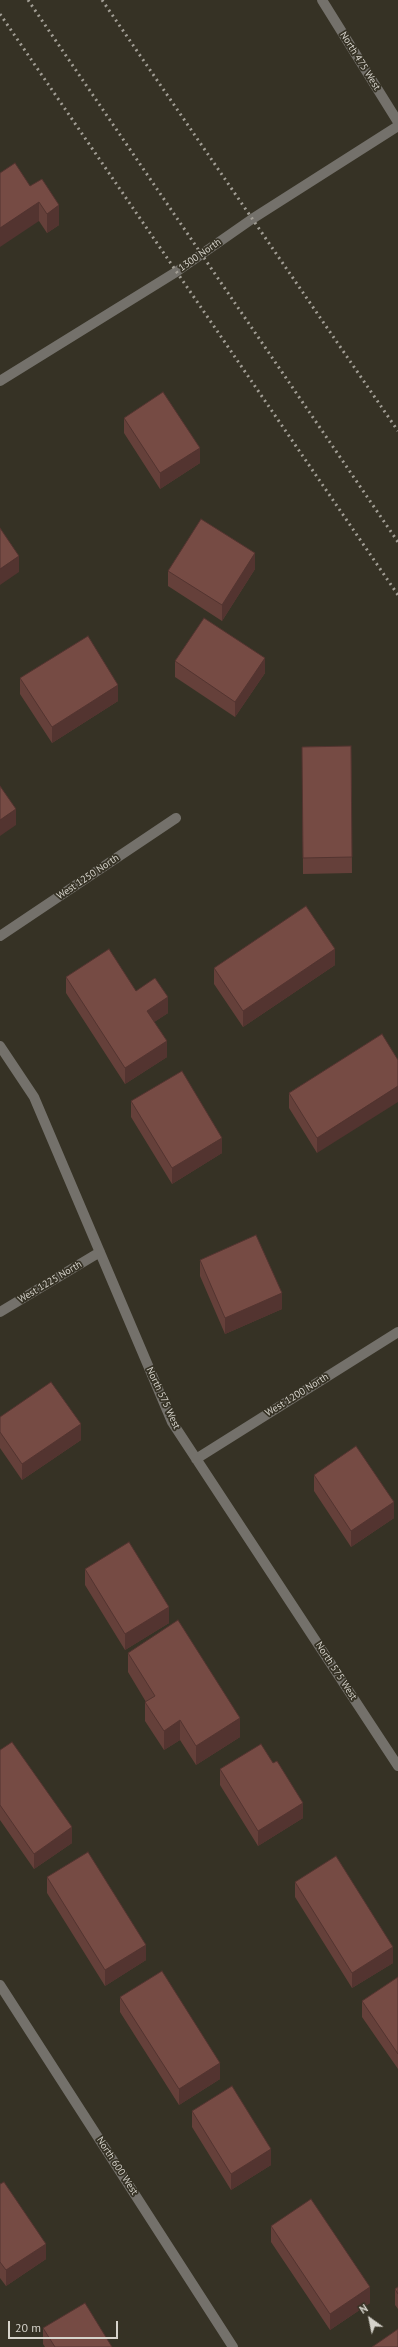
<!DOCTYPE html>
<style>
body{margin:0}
#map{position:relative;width:398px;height:2347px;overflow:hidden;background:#363225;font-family:"PT Sans",sans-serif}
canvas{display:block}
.north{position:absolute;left:350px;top:2299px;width:40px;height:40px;-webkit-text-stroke:3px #363225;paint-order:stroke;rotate:327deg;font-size:11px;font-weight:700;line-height:16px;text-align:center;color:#d6d3cb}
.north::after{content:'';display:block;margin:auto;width:14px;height:18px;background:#d6d3cb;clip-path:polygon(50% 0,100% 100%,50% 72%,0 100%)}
.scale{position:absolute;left:8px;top:2321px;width:110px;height:18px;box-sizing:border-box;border:2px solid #d6d3cb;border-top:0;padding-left:5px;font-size:12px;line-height:14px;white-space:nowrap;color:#d6d3cb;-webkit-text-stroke:3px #363225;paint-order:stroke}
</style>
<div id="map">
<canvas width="398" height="2347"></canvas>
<div class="north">N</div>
<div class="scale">20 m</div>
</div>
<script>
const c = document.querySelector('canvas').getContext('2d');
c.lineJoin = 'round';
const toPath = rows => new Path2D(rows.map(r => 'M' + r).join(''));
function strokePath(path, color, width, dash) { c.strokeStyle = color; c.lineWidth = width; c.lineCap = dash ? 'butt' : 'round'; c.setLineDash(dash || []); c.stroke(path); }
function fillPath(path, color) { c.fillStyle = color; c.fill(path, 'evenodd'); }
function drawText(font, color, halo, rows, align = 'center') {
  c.font = font + ' "PT Sans",sans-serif'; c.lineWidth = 3.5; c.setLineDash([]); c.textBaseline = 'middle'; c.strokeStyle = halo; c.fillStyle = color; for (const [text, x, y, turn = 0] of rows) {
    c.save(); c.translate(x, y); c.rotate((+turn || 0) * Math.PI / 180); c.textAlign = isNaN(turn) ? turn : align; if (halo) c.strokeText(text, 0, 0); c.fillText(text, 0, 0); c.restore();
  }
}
const minor = toPath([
 [322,0,398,122],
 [0,381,176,272,252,219,398,126],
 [0,936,176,818],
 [0,1046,34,1097,172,1422,398,1766],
 [0,1312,100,1252],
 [196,1459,398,1332],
 [0,1985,233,2347]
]);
const rail = toPath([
 [28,0,398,542],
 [102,0,398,431],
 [0,14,398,595]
]);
const wall = toPath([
 [30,186,59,225,47,233,39,221],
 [124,418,200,463,160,489,124,433],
 [255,569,222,621,168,586,168,571],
 [175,661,265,673,235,717,175,677],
 [20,678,118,701,52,743,20,694],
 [351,746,352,873,303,874,302,747],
 [335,965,243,1027,214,984,214,968],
 [66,977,136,991,168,1013,154,1022,167,1057,125,1084,66,993],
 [382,1034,317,1153,289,1108,289,1093],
 [131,1101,222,1153,172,1184,131,1117],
 [200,1260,282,1309,225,1334,200,1276],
 [0,1417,81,1440,22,1480,0,1448],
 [314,1475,394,1518,351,1547,314,1491],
 [85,1569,169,1623,125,1650,85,1585],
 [128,1653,240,1737,196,1765,180,1740,164,1750,145,1721,145,1702,146,1702,128,1672],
 [0,1750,72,1843,34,1869,0,1820],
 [220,1769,303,1818,258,1846,220,1785],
 [47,1877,146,1960,105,1986,47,1893],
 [295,1882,393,1963,352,1988,295,1897],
 [398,1977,398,2069,362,2017,362,2001],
 [120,1997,220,2079,179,2105,120,2012],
 [192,2111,271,2165,231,2190,192,2127],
 [0,2184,46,2259,6,2286,0,2278],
 [271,2226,370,2303,330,2330,271,2242],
 [398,2287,398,2309,395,2305,395,2289],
 [43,2328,112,2347,45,2347,43,2344]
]);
const shadedWall = toPath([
 [39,202,39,221,0,247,0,228],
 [59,205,59,225,47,233,47,214],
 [200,448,200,463,160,489,160,473],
 [255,553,255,569,222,621,222,605],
 [19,556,19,572,0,585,0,569],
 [265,658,265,673,235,717,235,702],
 [118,685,118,701,52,743,52,727],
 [16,809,16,825,0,836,0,820],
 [335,949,335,965,243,1027,243,1011],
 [168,997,168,1013,147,1027,147,1011],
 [167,1041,167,1057,125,1084,125,1068],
 [398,1086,398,1102,317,1153,317,1138],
 [222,1138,222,1153,172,1184,172,1168],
 [282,1293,282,1309,225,1334,225,1318],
 [81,1424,81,1440,22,1480,22,1464],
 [394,1502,394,1518,351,1547,351,1531],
 [169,1607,169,1623,125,1650,125,1634],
 [240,1718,240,1737,196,1765,196,1746],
 [180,1720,180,1740,164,1750,164,1731],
 [303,1803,303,1818,258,1846,258,1831],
 [72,1827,72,1843,34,1869,34,1854],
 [146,1945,146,1960,105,1986,105,1970],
 [393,1947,393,1963,352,1988,352,1973],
 [220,2063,220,2079,179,2105,179,2089],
 [271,2149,271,2165,231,2190,231,2174],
 [46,2244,46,2259,6,2286,6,2270],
 [370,2287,370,2303,330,2330,330,2314]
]);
const building = toPath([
 [15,163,30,186,42,179,59,205,47,214,39,202,0,228,0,173,15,163],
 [163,392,200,448,160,473,124,418,163,392],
 [201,519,255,553,222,605,168,571,201,519],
 [0,528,19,556,0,569,0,528],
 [204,618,265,658,235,702,175,661,204,618],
 [88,636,118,685,52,727,20,678,88,636],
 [351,746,352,857,303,858,302,747,351,746],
 [0,786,16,809,0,820,0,786],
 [306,906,335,949,243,1011,214,968,306,906],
 [109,949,136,991,155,978,168,997,147,1011,167,1041,125,1068,66,977,109,949],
 [382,1034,398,1060,398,1086,317,1138,289,1093,382,1034],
 [182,1071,222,1138,172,1168,131,1101,182,1071],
 [256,1235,282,1293,225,1318,200,1260,256,1235],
 [51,1382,81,1424,22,1464,0,1432,0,1417,51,1382],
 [356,1446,394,1502,351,1531,314,1475,356,1446],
 [129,1542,169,1607,125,1634,85,1569,129,1542],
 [178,1620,240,1718,196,1746,180,1720,164,1731,145,1702,155,1696,128,1653,178,1620],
 [12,1742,72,1827,34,1854,0,1805,0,1750,12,1742],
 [261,1744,273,1763,277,1761,303,1803,258,1831,220,1769,261,1744],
 [88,1852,146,1945,105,1970,47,1877,88,1852],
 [336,1856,393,1947,352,1973,295,1882,336,1856],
 [162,1971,220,2063,179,2089,120,1997,162,1971],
 [398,1977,398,2054,362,2001,398,1977],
 [232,2086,271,2149,231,2174,192,2111,232,2086],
 [4,2182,46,2244,6,2270,0,2262,0,2184,4,2182],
 [311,2199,370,2287,330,2314,271,2226,311,2199],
 [398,2287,398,2294,395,2289,398,2287],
 [85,2303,112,2347,55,2347,43,2328,85,2303],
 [398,2329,398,2347,372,2347,398,2329]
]);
const streetNames = [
 ["North 475 West",360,61,58],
 ["1300 North",200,255,-35],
 ["West 1250 North",88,877,-34],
 ["West 1225 North",50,1282,-31],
 ["West 1200 North",297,1395,-32],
 ["North 575 West",163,1398,65],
 ["North 575 West",336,1671,57],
 ["North 600 West",117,2166,57]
];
strokePath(minor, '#74716b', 10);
strokePath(rail, '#a29e95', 3, [2, 4]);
fillPath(wall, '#65403a');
fillPath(shadedWall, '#533430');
fillPath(building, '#764b44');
strokePath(building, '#533430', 1);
drawText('10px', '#d6d3cb', '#363225', streetNames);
</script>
